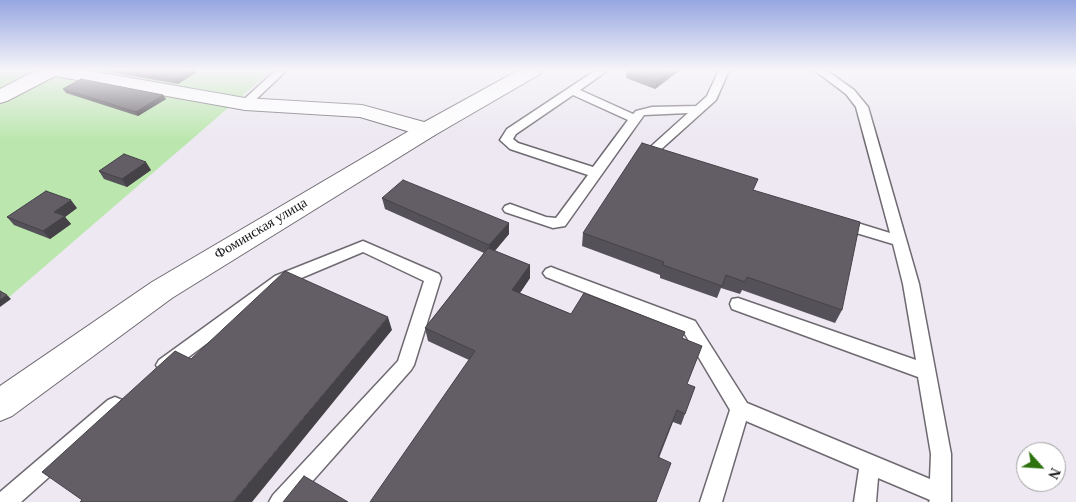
<!DOCTYPE html>
<meta charset="utf-8">
<style>
body{margin:0}
#map{position:relative;width:1076px;height:502px;overflow:hidden;background:#ede8f1;font-family:Georgia,serif}
canvas{display:block}
.north{position:absolute;left:1016px;top:442px;width:50px;height:50px;box-sizing:border-box;background:#fff;border:1px solid #a1a0a1;border-radius:50%;rotate:116deg;font-size:14px;font-weight:700;line-height:20px;text-align:center;color:#131215}
.north::after{content:'';display:block;margin:auto;width:18px;height:22px;background:#2e7210;clip-path:polygon(50% 0,100% 100%,50% 72%,0 100%)}
</style>
<div id="map">
<canvas width="1076" height="502"></canvas>
<div class="north">N</div>
</div>
<script>
const c = document.querySelector('canvas').getContext('2d');
c.lineJoin = 'round';
function fillPath(path, color) { c.fillStyle = color; c.fill(path, 'evenodd'); }
const toPath = rows => new Path2D(rows.map(r => 'M' + r).join(''));
function strokePath(path, color, width, dash) { c.strokeStyle = color; c.lineWidth = width; c.lineCap = dash ? 'butt' : 'round'; c.setLineDash(dash || []); c.stroke(path); }
function drawText(font, color, halo, rows, align = 'center') {
  c.font = font + ' Georgia,serif'; c.lineWidth = 5; c.setLineDash([]); c.textBaseline = 'middle'; c.strokeStyle = halo; c.fillStyle = color; for (const [text, x, y, turn = 0] of rows) {
    c.save(); c.translate(x, y); c.rotate((+turn || 0) * Math.PI / 180); c.textAlign = isNaN(turn) ? turn : align; if (halo) c.strokeText(text, 0, 0); c.fillText(text, 0, 0); c.restore();
  }
}
const green = toPath([
 [0,70,272,70,0,305]
]);
const service = toPath([
 [276,70,287,70,249,106,241,106,239,104,241,102,276,70],
 [596,70,608,70,580,90,633,114,636,111,652,107,696,106,707,96,718,72,721,70,732,70,727,75,716,100,657,153,653,154,647,150,688,113,644,115,565,226,553,228,505,212,503,209,505,206,510,204,546,217,556,218,588,175,510,149,500,140,507,129,596,70],
 [573,95,628,120,593,167,518,143,513,139,516,134,573,95],
 [814,70,826,70,854,90,868,107,919,284,951,454,951,502,929,502,930,500,878,478,876,502,854,502,859,469,746,421,722,502,700,502,730,410,683,331,546,277,543,273,546,269,551,267,556,269,695,321,747,403,930,479,931,454,918,377,732,309,730,304,732,299,738,298,916,360,903,284,893,244,833,226,831,222,833,218,838,217,890,233,856,107,846,94,814,70],
 [363,241,439,274,441,278,414,365,411,370,294,502,269,502,273,495,398,361,424,281,363,252,287,284,171,370,165,373,159,370,156,365,159,360,275,276,363,241],
 [115,397,122,400,124,406,122,412,21,502,0,502,0,492,108,400,115,397]
]);
const minor = toPath([
 [37,70,85,70,245,98,362,105,435,125,438,130,435,135,427,137,360,117,245,110,55,76,7,101,0,103,0,89,37,70]
]);
const tertiary = toPath([
 [519,70,543,70,540,74,435,135,172,298,12,416,0,421,0,386,152,282,419,125,519,70]
]);
const wall = toPath([
 [103,70,196,70,197,72,178,84,104,71],
 [627,70,680,70,655,89,626,78],
 [63,89,163,95,166,99,138,116,66,93],
 [151,170,127,187,104,179,99,171],
 [754,190,842,310,835,323,742,290,740,294,721,288,717,298,660,278,660,275,582,246,583,233],
 [382,198,509,223,509,234,495,251,530,265,530,278,520,293,571,314,683,338,687,384,685,414,681,425,673,422,659,458,656,502,469,360,428,341,425,328,484,253,385,209],
 [77,208,65,217,71,224,50,239,14,225,7,217]
]);
const shadedWall = toPath([
 [193,70,196,70,197,72,178,84,176,80],
 [672,70,680,70,655,89,656,82],
 [163,95,166,99,138,116,136,112],
 [146,162,151,170,127,187,122,179],
 [71,200,77,208,65,217,71,224,50,239,43,231,54,212],
 [509,223,509,234,490,256,489,245],
 [530,265,530,278,513,303,512,290],
 [7,295,11,299,0,307,0,300],
 [388,317,392,330,252,502,233,502]
]);
const building = toPath([
 [115,70,193,70,176,80,115,70],
 [627,70,672,70,656,82,627,70],
 [81,79,163,95,136,112,63,89,81,79],
 [642,143,758,179,753,190,860,222,842,310,747,277,745,282,726,275,722,286,663,265,664,262,583,233,642,143],
 [124,154,146,162,122,179,99,171,124,154],
 [403,180,509,223,489,245,382,198,403,180],
 [46,191,71,200,54,212,65,216,43,231,7,217,46,191],
 [488,248,530,265,512,290,571,314,584,293,685,332,682,338,702,346,687,384,695,387,685,414,677,410,658,457,671,463,656,502,370,502,475,351,425,328,488,248],
 [285,271,388,317,233,502,80,502,82,500,42,472,175,351,191,359,285,271],
 [0,291,7,295,0,300,0,291],
 [304,476,348,502,283,502,304,476]
]);
const streetNames = [
 ["Фоминская улица",261,229,-31]
];
fillPath(green, '#bbe7ae');
strokePath(service, '#6e6971', 3);
strokePath(minor, '#6e6971', 2);
strokePath(tertiary, '#6e6971', 2);
fillPath(service, '#fff');
fillPath(minor, '#fff');
fillPath(tertiary, '#fff');
fillPath(wall, '#555158');
fillPath(shadedWall, '#454247');
fillPath(building, '#635e66');
strokePath(building, '#454247', 1);
const sky = c.createLinearGradient(0, 0, 0, 140);
sky.addColorStop(0, '#96a6e1');
sky.addColorStop(0.5, '#f7f5f9');
sky.addColorStop(1, '#f7f5f900');
c.fillStyle = sky;
c.fillRect(0, 0, 1076, 140);
drawText('14px', '#131215', '#fff', streetNames);
</script>
